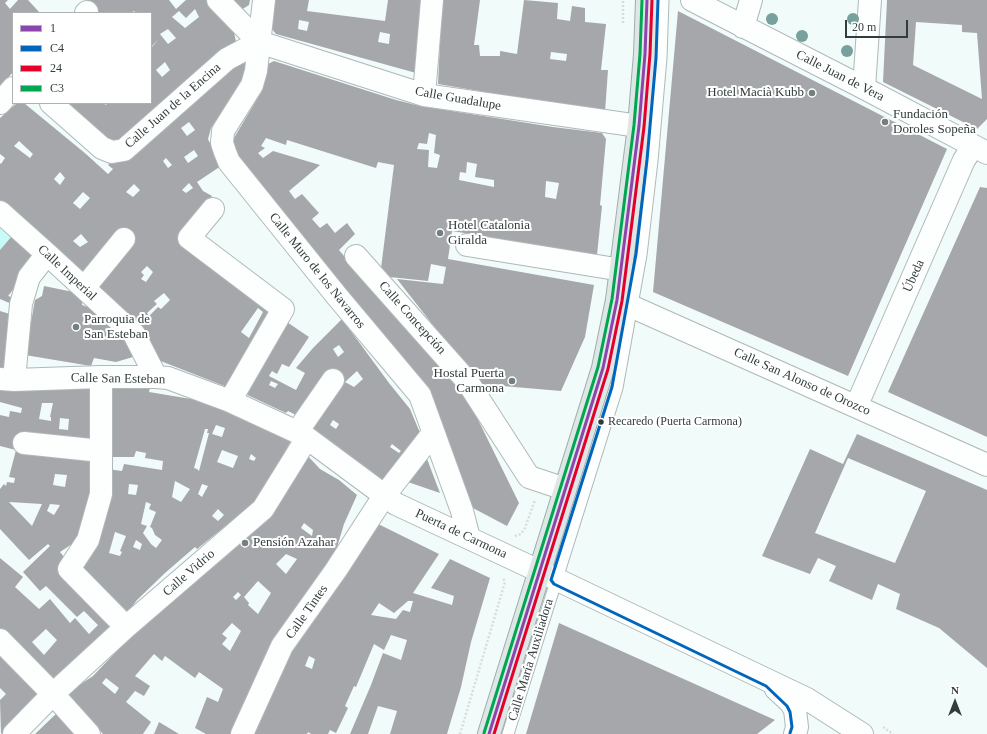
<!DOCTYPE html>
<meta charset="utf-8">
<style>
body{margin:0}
#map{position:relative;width:987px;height:734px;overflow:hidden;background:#f1fbfa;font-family:"Times New Roman",serif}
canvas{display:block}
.legend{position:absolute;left:12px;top:12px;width:140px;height:92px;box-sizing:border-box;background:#fff;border:1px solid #adb1b1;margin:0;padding:5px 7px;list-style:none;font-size:12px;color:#313d3c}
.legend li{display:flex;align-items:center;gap:8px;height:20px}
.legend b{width:20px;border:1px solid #adb1b1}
.north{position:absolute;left:935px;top:682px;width:40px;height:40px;-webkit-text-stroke:3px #fff;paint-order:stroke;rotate:0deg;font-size:11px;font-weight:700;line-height:16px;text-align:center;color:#313d3c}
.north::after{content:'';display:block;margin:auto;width:14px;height:18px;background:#313d3c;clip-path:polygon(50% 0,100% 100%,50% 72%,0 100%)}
.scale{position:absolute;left:845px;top:20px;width:63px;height:18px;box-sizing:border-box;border:2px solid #313d3c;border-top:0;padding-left:5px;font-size:12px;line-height:14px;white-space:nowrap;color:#313d3c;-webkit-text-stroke:3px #fff;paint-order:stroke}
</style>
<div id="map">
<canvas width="987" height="734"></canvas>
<ul class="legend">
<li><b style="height:5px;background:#8e44ad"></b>1</li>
<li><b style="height:5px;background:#0065bd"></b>C4</li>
<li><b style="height:5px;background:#e4002b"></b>24</li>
<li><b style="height:5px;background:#00a651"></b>C3</li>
</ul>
<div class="north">N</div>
<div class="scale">20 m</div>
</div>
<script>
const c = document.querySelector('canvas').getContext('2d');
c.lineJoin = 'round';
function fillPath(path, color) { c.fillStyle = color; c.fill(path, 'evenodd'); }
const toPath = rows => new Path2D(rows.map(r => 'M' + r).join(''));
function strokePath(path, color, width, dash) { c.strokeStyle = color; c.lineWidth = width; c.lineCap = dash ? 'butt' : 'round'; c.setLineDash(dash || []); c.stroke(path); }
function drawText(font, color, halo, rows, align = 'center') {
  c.font = font + ' "Times New Roman",serif'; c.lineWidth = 4; c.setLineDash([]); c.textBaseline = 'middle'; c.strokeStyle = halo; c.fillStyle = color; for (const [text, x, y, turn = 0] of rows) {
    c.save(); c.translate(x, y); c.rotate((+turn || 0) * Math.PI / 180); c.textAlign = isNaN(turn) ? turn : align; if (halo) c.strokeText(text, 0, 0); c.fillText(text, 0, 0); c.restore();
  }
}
const green = toPath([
 [0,217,17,230,0,250]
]);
const building = toPath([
 [0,0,8,0,5,3,10,9,18,0,28,0,40,13,13,13,13,72,0,87],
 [87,0,169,0,176,9,186,0,214,0,233,28,236,42,124,141,113,142,95,133,62,103,103,103,106,105,107,103,151,103,151,48,159,39,151,47,151,13,136,13,134,11,131,13,98,13,99,12],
 [195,9,199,17,185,28,172,17,179,11,186,18],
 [168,29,176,38,168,44,160,34],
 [165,62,170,70,162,77,156,70],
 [231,0,250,0,249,5,241,10],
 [275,0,309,0,307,11,385,21,388,0,423,0,416,73,276,34,271,28],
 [299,20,309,22,307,31,298,29],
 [380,32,390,34,389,44,378,42],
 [442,0,480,0,474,45,479,45,480,56,500,56,500,51,517,54,524,0,558,3,557,19,570,21,572,6,585,8,585,22,606,24,601,70,608,70,605,112,479,100,479,91,438,84],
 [551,52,567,54,566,61,550,59],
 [887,0,987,0,987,119,977,129,883,82],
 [916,22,962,25,962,32,977,33,982,99,913,65],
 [678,11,947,149,848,376,653,292],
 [244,56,247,80,211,128,208,139,221,166,197,182,203,191,212,196,194,226,278,313,232,389,158,360,83,282,0,205,0,163,1,164,5,158,0,154,0,118,17,103,24,103,86,154,108,174,113,169,108,165],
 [189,122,195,130,187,136,181,128],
 [19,141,33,154,30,158,14,146],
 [194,150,198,156,188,163,184,157],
 [166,158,172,165,168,168,163,161],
 [60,172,65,178,60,185,54,179],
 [189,183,193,188,186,193,182,190],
 [134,184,140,190,133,197,126,192],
 [83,192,90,198,80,209,73,203],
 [81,234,88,242,80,247,73,241],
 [147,266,153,272,146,282,141,279,144,275,141,272],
 [164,293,170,300,161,309,158,307,149,316,147,313,157,304,154,301],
 [258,308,263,312,249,338,241,332],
 [274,61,396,100,420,106,553,127,602,133,606,139,600,205,602,206,597,255,452,231,448,259,594,285,585,337,561,391,479,384,397,279,443,284,446,267,431,264,428,281,380,276,394,165,378,162,376,168,287,140,286,145,266,138,261,146,265,148,258,153,263,158,273,151,320,165,289,191,295,199,302,194,319,213,312,219,320,228,327,223,335,233,347,223,355,234,339,250,360,275,457,377,519,503,507,526,471,507,429,388,339,290,228,148,263,89,266,65],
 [429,133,436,135,434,153,440,155,437,168,428,167,429,150,417,149,419,143,427,144],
 [467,162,477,164,475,177,494,180,494,187,459,180,460,172,466,173],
 [546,181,559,183,556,199,545,197],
 [980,187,987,188,987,437,888,392],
 [17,230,41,255,8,296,14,298,14,305,0,299,0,250],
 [44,286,83,294,82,305,108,314,135,342,133,357,116,362,94,358,91,366,25,355,35,300,42,296],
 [0,311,13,315,8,375,0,375],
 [281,318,309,337,289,367,282,364,277,374,272,371,269,376,296,390,305,373,296,368,313,348,342,319,389,383,410,409,423,440,383,490,336,452,300,417,288,411,286,413,241,392],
 [339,345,344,352,338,357,333,349],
 [357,371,363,379,354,387,345,382],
 [271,381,278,384,275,388,269,385],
 [333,420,339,424,336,429,330,425],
 [392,444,401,451,399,453,390,447],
 [0,382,95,383,98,457,86,525,72,544,60,552,119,623,51,684,0,633,0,558,23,577,15,587,39,609,50,599,70,623,75,618,89,634,98,625,84,611,77,617,46,586,40,591,23,572,50,546,48,544,29,560,0,529,0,489,4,484,6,486,7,482,14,483,15,478,9,477,16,450,0,446,0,415,9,417,10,411,21,413,22,408,0,402],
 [42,403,53,403,50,417,51,417,51,421,39,419],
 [60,418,69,419,68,430,59,429],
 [55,474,67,475,65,487,53,485],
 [9,502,42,504,32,526],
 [50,504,60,505,54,515,47,511],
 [46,629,57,640,44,655,32,642],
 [106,386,150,387,149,392,215,403,293,437,260,498,197,549,195,547,165,573,137,600,122,620,72,570,107,469,122,471,124,464,162,470,163,461,145,458,146,453,136,451,134,457,108,457],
 [216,425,225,428,222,437,212,434],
 [205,429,208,429,207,433,209,433,199,471,197,469,194,468],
 [222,450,238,456,233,468,217,462],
 [251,454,256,458,254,461,249,459],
 [175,481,190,489,181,502,172,497],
 [129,484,138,485,136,495,128,494],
 [202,484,208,486,202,497,198,494],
 [146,502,151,504,149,509,156,512,150,527,152,528,155,535,162,540,156,548,151,544,143,533,147,526,141,524],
 [218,509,224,515,218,521,212,516],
 [115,532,126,536,120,551,122,552,120,556,109,553],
 [136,540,142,544,140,550,133,547],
 [857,434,987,490,987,668,939,628,896,609,900,594,878,584,872,600,829,581,836,566,818,558,810,574,762,556,810,449,843,464],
 [848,458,926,491,895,563,815,533],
 [424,451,440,493,402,480],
 [305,453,320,469,339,480,357,495,344,524,329,574,239,734,206,734,195,728,207,697,218,702,223,689,199,672,195,678,165,656,162,661,154,654,135,676,150,686,144,696,135,691,126,702,151,722,143,734,103,734,67,693,93,676],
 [304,523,313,530,312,536,301,528],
 [286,554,297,559,286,574,276,564],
 [258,581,271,593,258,614,248,605,249,603,244,597],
 [238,592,241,595,236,600,233,597],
 [232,623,241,631,230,651,222,644,227,638,222,634],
 [106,678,119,688,115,694,102,683],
 [370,520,439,554,413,593,452,605,454,596,431,588,450,559,490,578,471,642,461,687,447,734,390,734,397,711,378,706,368,734,350,734,371,685,383,653,401,660,407,640,391,635,384,650,374,644,356,687,354,686,345,706,348,708,336,733,330,730,328,734,311,734,308,732,307,734,251,734,284,658],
 [408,601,413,601,410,612,403,610,396,619,371,615,379,603,394,613],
 [309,656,315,659,312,669,305,666],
 [559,623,775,720,757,734,526,734],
 [0,646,44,690,1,734,0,700,6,694,0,688],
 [58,712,80,734,35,734],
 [159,722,179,734,154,734]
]);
const path = toPath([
 [623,23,623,0],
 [515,536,521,534,525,528,535,500],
 [883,727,893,734],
 [460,734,505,582,503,578]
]);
const lane = toPath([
 [508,734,617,388,641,255,652,161,661,58,663,0]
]);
const street = toPath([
 [218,0,259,42,424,95,639,126],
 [264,0,256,71,252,85,223,131,222,143,225,152,229,162,336,295,420,395,462,511,469,538],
 [692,0,864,88,987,153],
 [86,13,87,12],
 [743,27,751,0],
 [864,88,870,0],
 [424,95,432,0],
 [0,103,13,88],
 [51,103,102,148,112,152,124,150,227,59,259,42],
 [213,209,189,238,283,309,230,401],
 [0,212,47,254,134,334,156,377],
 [467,245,622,270],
 [356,256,467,381,529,477,565,489],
 [84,288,124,239],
 [617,300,987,465],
 [101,377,101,494,88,540,69,569,126,627],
 [0,379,14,380,101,377,156,377,168,378,230,401,297,432,307,438,396,504,539,571],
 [14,380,21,304,29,277,47,254],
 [856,406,859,400,964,160,970,151,974,147],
 [297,432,333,380],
 [24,443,101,451],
 [0,640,53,694,89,734],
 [14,734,53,694,126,627,263,509,307,438],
 [242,734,282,646,336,570,384,496,433,433]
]);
const secondary = toPath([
 [539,571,807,699,862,734],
 [776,689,791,703,795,710,797,727,795,734]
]);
const primary = toPath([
 [489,734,603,368,617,300,639,126,645,54,647,0]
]);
const bus1 = toPath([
 [489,734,603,368,617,300,639,126,645,54,647,0]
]);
const bus2 = toPath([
 [658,0,656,58,647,160,636,254,612,387,551,580,554,584,766,686,787,706,790,712,792,727,790,733]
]);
const bus3 = toPath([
 [494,734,608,369,622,301,644,127,650,54,652,0]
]);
const bus4 = toPath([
 [484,733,598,367,612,299,634,125,640,54,642,0]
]);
const trees = [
 [772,19],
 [853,19],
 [802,36],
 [847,51]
];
const markers = [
 [812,93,4,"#74807e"],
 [885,122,4,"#74807e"],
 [440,233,4,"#74807e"],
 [76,327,4,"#74807e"],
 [512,381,4,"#74807e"],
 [601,422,3.5,"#313d3c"],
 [245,543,4,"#74807e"]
];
const busNames = [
 ["Recaredo (Puerta Carmona)",608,422]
];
const streetNames = [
 ["Calle Juan de Vera",840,76,27],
 ["Calle Guadalupe",458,99,10],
 ["Calle Juan de la Encina",173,106,-41],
 ["Calle Muro de los Navarros",317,271,51],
 ["Calle Imperial",67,273,43],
 ["Úbeda",914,276,-66],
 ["Calle Concepción",412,318,48],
 ["Calle San Esteban",118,379,1],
 ["Calle San Alonso de Orozco",802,382,24],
 ["Puerta de Carmona",461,534,25],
 ["Calle Vidrio",189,573,-41],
 ["Calle Tintes",307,612,-55],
 ["Calle María Auxiliadora",531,660,-73]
];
const poiNames = [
 ["Hotel Macià Kubb",804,93,"right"],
 ["Fundación",893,115],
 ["Doroles Sopeña",893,130],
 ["Hotel Catalonia",448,226],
 ["Giralda",448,241],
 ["Parroquia de",84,320],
 ["San Esteban",84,335],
 ["Hostal Puerta",504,374,"right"],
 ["Carmona",504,389,"right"],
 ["Pensión Azahar",253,543]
];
fillPath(green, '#c7fcf6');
fillPath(building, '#a6a7aa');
strokePath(lane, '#afb9b8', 13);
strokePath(street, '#afb9b8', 24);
strokePath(secondary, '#afb9b8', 24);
strokePath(primary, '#9bafad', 24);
strokePath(path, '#d9dcdc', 2.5, [2, 2]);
strokePath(lane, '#fdfefe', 11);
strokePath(street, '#fdfefe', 22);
strokePath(secondary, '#fdfefe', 22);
strokePath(primary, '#dee7e6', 22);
strokePath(bus1, '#8e44ad', 3);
strokePath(bus2, '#0065bd', 3);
strokePath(bus3, '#e4002b', 3);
strokePath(bus4, '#00a651', 3);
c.fillStyle = '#78a09c';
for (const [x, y] of trees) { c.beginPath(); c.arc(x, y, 6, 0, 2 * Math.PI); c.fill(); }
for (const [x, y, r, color] of markers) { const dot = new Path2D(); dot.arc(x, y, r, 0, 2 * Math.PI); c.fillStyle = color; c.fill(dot); strokePath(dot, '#fff', 1.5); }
drawText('12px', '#313d3c', '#fff', busNames, 'left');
drawText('13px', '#313d3c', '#fff', streetNames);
drawText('13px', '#313d3c', '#fff', poiNames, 'left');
</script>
